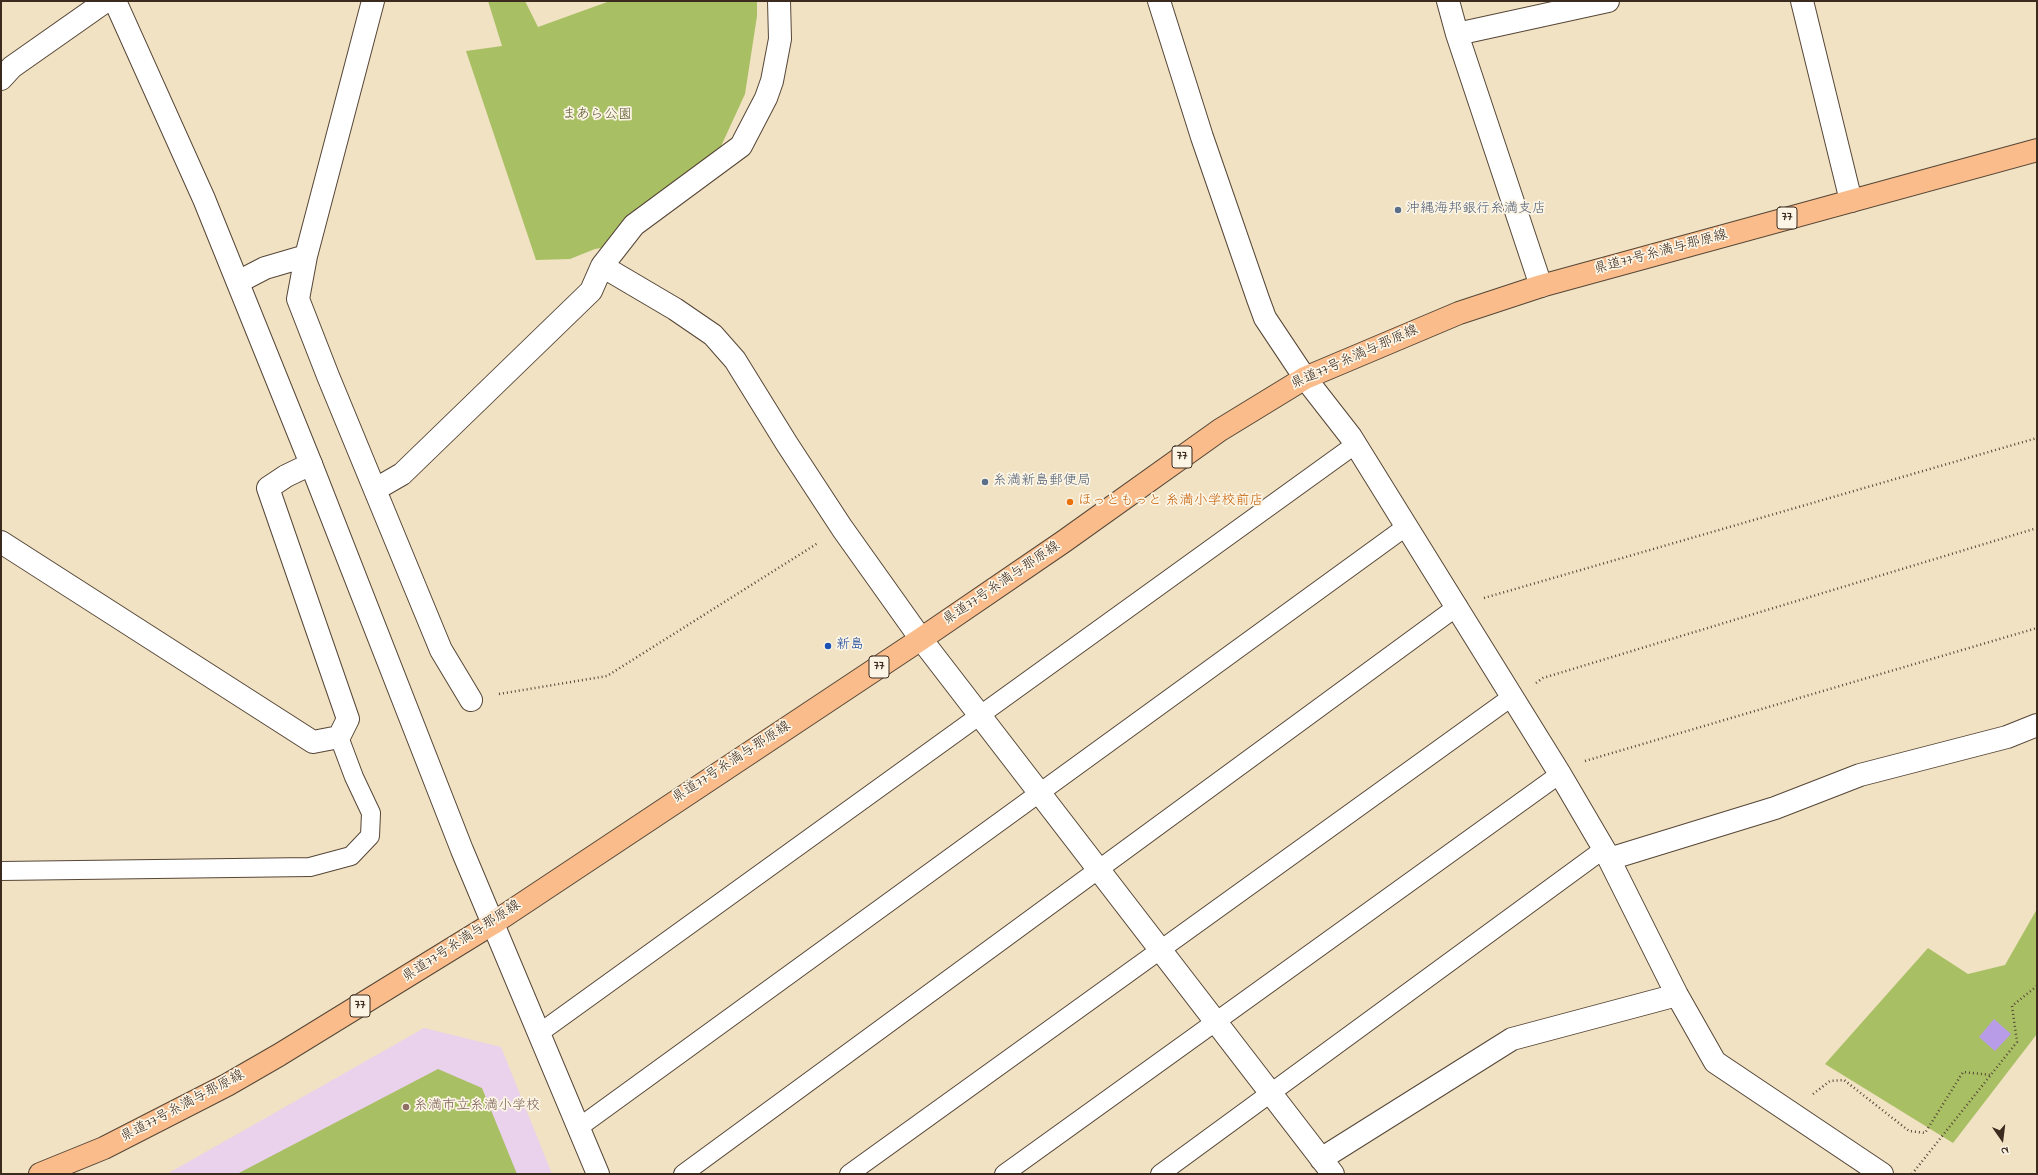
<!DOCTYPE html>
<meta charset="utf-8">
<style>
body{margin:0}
#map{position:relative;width:2038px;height:1175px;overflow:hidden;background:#f0e2c3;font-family:"Indie Flower",sans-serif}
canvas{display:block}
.frame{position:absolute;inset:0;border:2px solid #3b2a1e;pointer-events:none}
.north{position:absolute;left:1982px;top:1119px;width:40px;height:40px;-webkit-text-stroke:3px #fcf5e5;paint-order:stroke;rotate:166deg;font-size:11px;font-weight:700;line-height:16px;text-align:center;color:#3b2a1e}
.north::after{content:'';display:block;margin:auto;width:14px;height:18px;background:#3b2a1e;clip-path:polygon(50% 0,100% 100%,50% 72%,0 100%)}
</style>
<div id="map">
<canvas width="2038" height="1175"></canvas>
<div class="frame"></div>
<div class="north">N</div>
</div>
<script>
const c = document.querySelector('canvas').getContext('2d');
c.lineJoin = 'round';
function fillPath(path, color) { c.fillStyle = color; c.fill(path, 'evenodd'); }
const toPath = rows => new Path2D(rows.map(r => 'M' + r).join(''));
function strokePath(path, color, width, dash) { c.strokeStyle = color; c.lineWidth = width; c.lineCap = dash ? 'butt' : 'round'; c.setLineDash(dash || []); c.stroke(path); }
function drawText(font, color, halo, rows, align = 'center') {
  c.font = font + ' "Indie Flower","Klee One",sans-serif'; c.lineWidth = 3.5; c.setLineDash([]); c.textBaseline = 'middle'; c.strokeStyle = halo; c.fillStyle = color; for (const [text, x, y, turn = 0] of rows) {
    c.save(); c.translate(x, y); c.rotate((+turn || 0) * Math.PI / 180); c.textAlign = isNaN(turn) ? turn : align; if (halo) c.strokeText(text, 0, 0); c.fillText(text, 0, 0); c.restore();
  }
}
const built = toPath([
 [424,1028,501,1047,552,1174,167,1174]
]);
const green = toPath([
 [488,1,525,1,538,27,610,1,757,1,757,16,745,94,717,155,607,247,595,249,570,259,536,260,466,51,502,46],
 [2037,909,2037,1034,1953,1143,1825,1064,1928,948,1968,974,2005,965],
 [438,1069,482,1088,517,1174,237,1174]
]);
const building = toPath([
 [1994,1019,2011,1034,1995,1051,1979,1037]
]);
const path = toPath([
 [1484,598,2037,438],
 [1536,683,1543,678,2037,528],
 [499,694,607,676,818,543],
 [1585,761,2037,628],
 [1813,1094,1830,1081,1844,1080,1909,1131,1925,1133,1963,1072,1991,1075],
 [1912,1174,2017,1042,2012,1006,2037,986]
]);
const service = toPath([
 [1,871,310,867,351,856,370,836,371,813,354,777,339,737],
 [538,1034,1356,444],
 [578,1128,1407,526],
 [683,1174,1458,606],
 [849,1174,1513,696],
 [1004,1174,1560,774],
 [1160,1174,1604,849]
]);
const minor = toPath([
 [373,1,306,256,298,299,328,376,441,650,471,700],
 [1448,1,1457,34,1541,286],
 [1802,1,1851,201],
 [1457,34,1608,1],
 [1,79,12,67,106,1],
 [602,266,634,225,741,146,766,98,772,81,780,39,779,1],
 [238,282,265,268,306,256],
 [1305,378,1351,437,1560,774,1604,849,1677,995,1715,1062,1882,1174],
 [376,489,402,474,591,291,602,266,675,309,713,335,735,360,787,444,842,528,921,639,1333,1174],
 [1,542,313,742,339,737,348,719,268,488,286,476,311,464],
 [1609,859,1775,808,1860,775,2007,737,2037,725],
 [1321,1159,1512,1039,1677,995]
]);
const tertiary = toPath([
 [115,1,204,199,311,464,462,850,598,1174],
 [1159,1,1202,137,1258,299,1265,318,1305,378]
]);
const primary = toPath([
 [40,1174,104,1148,227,1085,279,1055,492,924,921,639,1063,542,1220,430,1305,378,1459,313,1541,286,2037,150]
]);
const markers = [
 [1398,210,4,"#5c6f8a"],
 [985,482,4,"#5c6f8a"],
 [1070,502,4,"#e8710a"],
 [828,646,4,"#1a4fb4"],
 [406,1107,4,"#8d6e63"]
];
const shields = [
 [1787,218,20],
 [1182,457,20],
 [879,667,20],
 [360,1006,20]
];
const shieldNames = [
 ["77",1787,218],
 ["77",1182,457],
 ["77",879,667],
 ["77",360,1006]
];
const parkNames = [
 ["まあら公園",597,116]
];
const serviceNames = [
 ["沖縄海邦銀行糸満支店",1406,210],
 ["糸満新島郵便局",993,482]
];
const streetNames = [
 ["県道77号糸満与那原線",1661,253,-15],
 ["県道77号糸満与那原線",1355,358,-24],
 ["県道77号糸満与那原線",1002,584,-34],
 ["県道77号糸満与那原線",732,763,-33],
 ["県道77号糸満与那原線",462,942,-33],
 ["県道77号糸満与那原線",183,1107,-28]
];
const foodNames = [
 ["ほっともっと 糸満小学校前店",1078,502]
];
const transitNames = [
 ["新島",836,646]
];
const educationNames = [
 ["糸満市立糸満小学校",414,1107]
];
fillPath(built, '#ead1ec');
fillPath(green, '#a9bf64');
fillPath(building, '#b89ce7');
strokePath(service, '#564637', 20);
strokePath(minor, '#564637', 24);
strokePath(tertiary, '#564637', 24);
strokePath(primary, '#564637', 24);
strokePath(path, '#564637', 2.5, [1, 3]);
strokePath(service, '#fff', 18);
strokePath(minor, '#fff', 22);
strokePath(tertiary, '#fff', 22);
strokePath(primary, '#f9bc8a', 22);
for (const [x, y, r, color] of markers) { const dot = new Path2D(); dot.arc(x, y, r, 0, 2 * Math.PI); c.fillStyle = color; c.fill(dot); strokePath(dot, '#fcf5e5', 1.5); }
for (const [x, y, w] of shields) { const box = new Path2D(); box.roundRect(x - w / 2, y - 11, w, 22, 3); c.fillStyle = '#fcf5e5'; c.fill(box); strokePath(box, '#3b2a1e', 1); }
drawText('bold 13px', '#3b2a1e', null, shieldNames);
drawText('14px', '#5c5733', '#fcf5e5', parkNames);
drawText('14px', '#4e5e75', '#fcf5e5', serviceNames, 'left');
drawText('14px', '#3b2a1e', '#fcf5e5', streetNames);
drawText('14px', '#c56008', '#fcf5e5', foodNames, 'left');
drawText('14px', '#164399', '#fcf5e5', transitNames, 'left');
drawText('14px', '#785e54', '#fcf5e5', educationNames, 'left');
</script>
